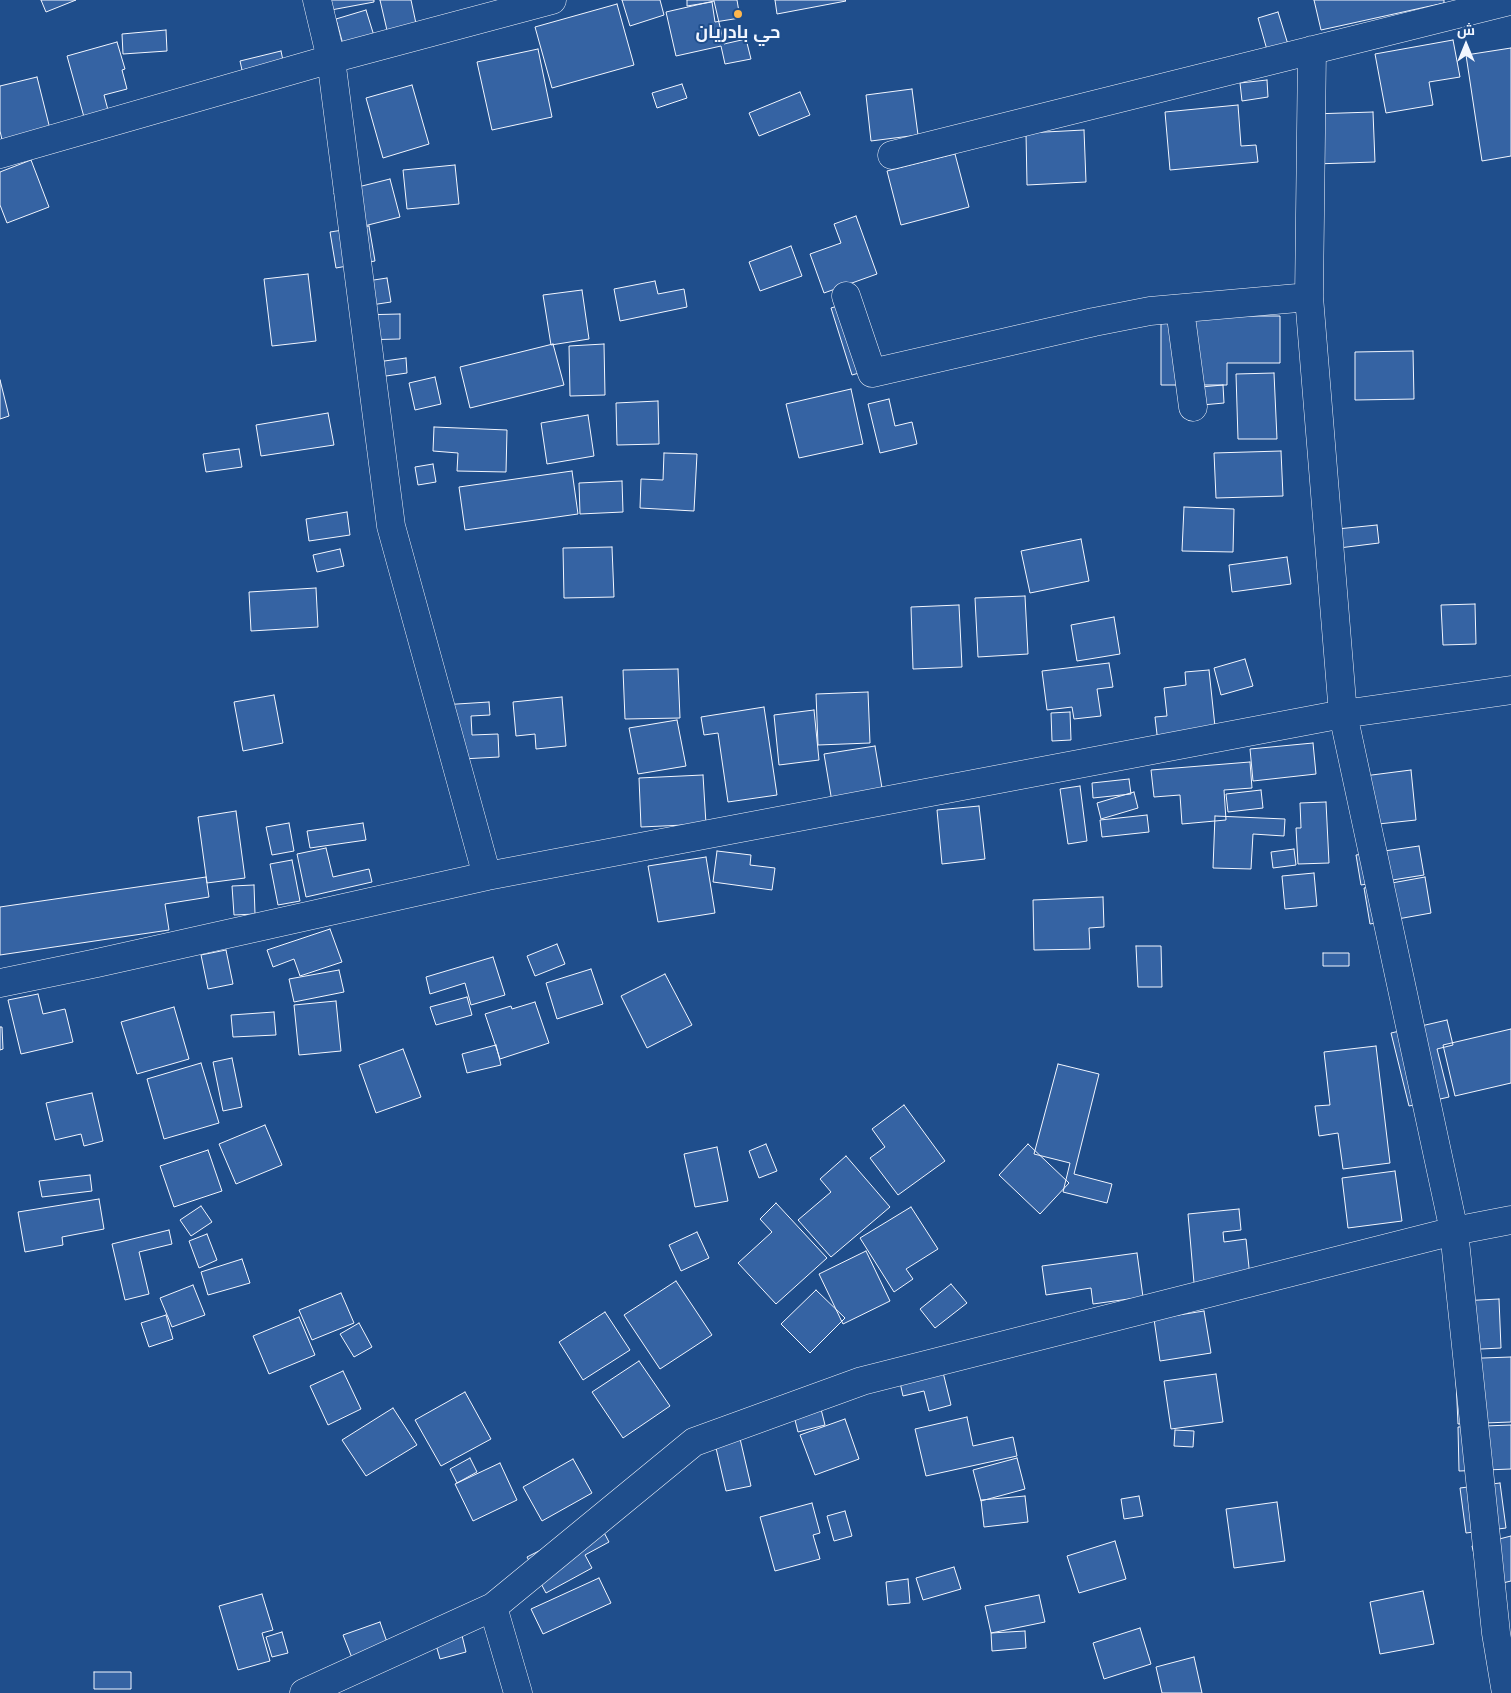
<!DOCTYPE html>
<meta charset="utf-8">
<style>
body{margin:0}
#map{position:relative;width:1511px;height:1693px;overflow:hidden;background:#1f4e8c;font-family:Helvetica,Cairo,sans-serif}
canvas{display:block}
.north{position:absolute;left:1441px;top:20px;width:50px;height:50px;-webkit-text-stroke:4px #1f4e8c;paint-order:stroke;rotate:0deg;font-size:14px;font-weight:700;line-height:20px;text-align:center;color:#f2f6ff}
.north::after{content:'';display:block;margin:auto;width:18px;height:22px;background:#f2f6ff;clip-path:polygon(50% 0,100% 100%,50% 72%,0 100%)}
</style>
<div id="map">
<canvas width="1511" height="1693"></canvas>
<div class="north">ش</div>
</div>
<script>
const c = document.querySelector('canvas').getContext('2d');
c.lineJoin = 'round';
function fillPath(path, color) { c.fillStyle = color; c.fill(path, 'evenodd'); }
const toPath = rows => new Path2D(rows.map(r => 'M' + r).join(''));
function strokePath(path, color, width, dash) { c.strokeStyle = color; c.lineWidth = width; c.lineCap = dash ? 'butt' : 'round'; c.setLineDash(dash || []); c.stroke(path); }
function drawText(font, color, halo, rows, align = 'center') {
  c.font = font + ' Helvetica,Cairo,sans-serif'; c.lineWidth = 4; c.setLineDash([]); c.textBaseline = 'middle'; c.strokeStyle = halo; c.fillStyle = color; for (const [text, x, y, turn = 0] of rows) {
    c.save(); c.translate(x, y); c.rotate((+turn || 0) * Math.PI / 180); c.textAlign = isNaN(turn) ? turn : align; if (halo) c.strokeText(text, 0, 0); c.fillText(text, 0, 0); c.restore();
  }
}
const building = toPath([
 [41,0,76,0,46,12,41,0],
 [312,0,374,0,374,2,315,13,312,0],
 [380,0,411,0,418,33,389,39,380,0],
 [622,0,660,0,664,15,630,26,622,0],
 [687,0,737,0,740,18,715,22,712,2,687,6,687,0],
 [775,0,845,0,846,1,777,14,775,0],
 [1314,0,1444,0,1444,3,1321,30,1314,0],
 [714,1,724,44,746,39,751,59,725,64,721,46,676,56,666,12,714,1],
 [617,4,634,65,552,88,535,27,617,4],
 [366,10,375,39,344,48,336,19,366,10],
 [1278,12,1290,51,1269,57,1258,18,1278,12],
 [166,30,167,51,123,54,122,34,166,30],
 [1453,40,1460,77,1429,82,1433,105,1386,113,1375,54,1453,40],
 [117,42,125,69,122,70,127,89,104,95,108,110,84,117,67,56,117,42],
 [1511,48,1511,156,1482,161,1466,55,1511,48],
 [538,49,552,117,492,130,477,62,538,49],
 [281,51,285,70,244,79,240,61,281,51],
 [37,77,51,133,3,144,0,131,0,86,37,77],
 [1267,80,1268,97,1242,101,1240,83,1267,80],
 [682,84,687,98,657,108,652,93,682,84],
 [412,85,429,144,383,158,366,98,412,85],
 [912,89,918,135,871,141,866,95,912,89],
 [800,92,810,115,759,136,749,113,800,92],
 [1238,105,1241,146,1256,145,1258,162,1170,170,1165,112,1238,105],
 [1373,112,1375,162,1314,164,1312,114,1373,112],
 [1084,130,1086,182,1027,185,1026,133,1084,130],
 [955,154,969,207,901,225,887,171,955,154],
 [31,160,49,207,7,223,0,205,0,172,31,160],
 [455,165,459,204,407,209,403,170,455,165],
 [390,179,400,217,344,231,334,193,390,179],
 [856,216,877,274,824,293,810,254,841,243,834,224,856,216],
 [369,226,375,261,336,268,330,232,369,226],
 [791,246,802,276,760,291,749,262,791,246],
 [308,274,316,341,272,346,264,279,308,274],
 [387,278,391,302,358,307,354,283,387,278],
 [655,281,658,294,684,289,687,307,620,321,614,289,655,281],
 [582,290,589,339,551,345,543,295,582,290],
 [857,300,880,367,852,375,831,308,857,300],
 [400,314,400,339,358,340,358,315,400,314],
 [1161,316,1280,316,1280,363,1227,363,1227,385,1161,385,1161,316],
 [553,344,564,385,470,408,460,367,553,344],
 [604,344,605,395,570,396,569,346,604,344],
 [1413,351,1414,399,1355,400,1355,352,1413,351],
 [406,358,407,373,365,379,363,364,406,358],
 [1274,373,1277,439,1238,439,1236,374,1274,373],
 [435,377,441,404,415,410,409,383,435,377],
 [0,380,9,416,0,419,0,380],
 [1223,385,1224,403,1202,405,1201,387,1223,385],
 [851,389,863,444,799,458,786,404,851,389],
 [889,399,895,426,912,422,917,444,880,453,868,404,889,399],
 [658,401,659,444,617,445,616,403,658,401],
 [328,413,334,445,261,456,256,425,328,413],
 [588,415,594,456,547,464,541,423,588,415],
 [434,427,507,430,506,472,457,471,458,453,433,451,434,427],
 [239,449,242,467,206,472,203,454,239,449],
 [1281,451,1283,496,1216,498,1214,453,1281,451],
 [664,453,697,454,694,511,640,508,641,479,663,480,664,453],
 [433,464,436,482,418,485,415,467,433,464],
 [572,471,578,514,465,530,459,487,572,471],
 [622,481,623,512,580,514,579,483,622,481],
 [1184,507,1234,509,1233,552,1182,551,1184,507],
 [347,512,350,535,309,541,306,519,347,512],
 [1377,525,1379,543,1339,548,1337,529,1377,525],
 [1081,539,1089,581,1030,593,1021,551,1081,539],
 [612,547,614,597,564,598,563,548,612,547],
 [340,549,344,566,317,572,313,555,340,549],
 [1287,557,1291,584,1232,592,1229,565,1287,557],
 [316,588,318,627,251,631,249,592,316,588],
 [1025,596,1028,654,978,657,975,598,1025,596],
 [1475,604,1476,644,1443,645,1441,605,1475,604],
 [959,605,962,667,913,669,911,607,959,605],
 [1114,617,1120,654,1077,661,1071,625,1114,617],
 [1245,659,1253,686,1221,695,1214,668,1245,659],
 [1109,663,1113,687,1097,689,1101,716,1074,719,1072,707,1047,710,1042,671,1109,663],
 [678,669,680,718,625,719,623,670,678,669],
 [1209,670,1216,736,1158,743,1155,717,1167,716,1164,688,1186,685,1185,672,1209,670],
 [868,692,870,743,818,745,816,694,868,692],
 [274,695,283,743,243,751,234,702,274,695],
 [562,697,566,746,536,749,535,734,516,736,513,702,562,697],
 [489,702,490,715,471,716,472,735,498,734,499,757,443,760,441,705,489,702],
 [764,707,777,795,728,802,718,733,704,735,701,717,764,707],
 [814,710,819,760,779,765,774,715,814,710],
 [1070,712,1071,740,1052,741,1051,713,1070,712],
 [677,720,686,766,638,774,629,728,677,720],
 [1313,743,1316,774,1253,781,1250,749,1313,743],
 [875,746,883,794,832,802,824,754,875,746],
 [1250,762,1252,788,1224,790,1226,820,1182,824,1180,795,1154,797,1151,770,1250,762],
 [1411,770,1416,820,1369,825,1364,776,1411,770],
 [703,775,706,824,641,827,639,778,703,775],
 [1129,779,1131,794,1093,798,1092,783,1129,779],
 [1080,786,1087,841,1068,844,1060,789,1080,786],
 [1261,790,1263,808,1228,812,1226,794,1261,790],
 [1134,792,1138,808,1101,819,1097,803,1134,792],
 [1326,802,1329,863,1298,864,1296,828,1301,828,1300,803,1326,802],
 [979,806,985,859,942,864,937,810,979,806],
 [236,811,245,878,207,883,198,817,236,811],
 [1147,815,1149,832,1102,837,1100,820,1147,815],
 [1215,816,1285,819,1284,836,1253,834,1251,869,1213,868,1215,816],
 [289,823,294,851,272,855,266,827,289,823],
 [363,823,366,840,310,848,307,831,363,823],
 [1419,846,1424,875,1361,885,1356,855,1419,846],
 [326,848,333,877,369,869,372,882,306,897,297,854,326,848],
 [1294,849,1296,865,1273,868,1271,852,1294,849],
 [717,851,751,855,750,865,775,868,772,890,713,882,717,851],
 [706,857,715,913,658,922,648,866,706,857],
 [292,860,300,901,278,905,270,864,292,860],
 [1314,873,1317,906,1285,909,1282,876,1314,873],
 [206,877,209,897,165,904,169,930,0,955,0,907,206,877],
 [1425,877,1431,913,1370,924,1364,888,1425,877],
 [254,885,255,914,234,915,232,886,254,885],
 [1103,897,1104,927,1089,928,1090,949,1034,950,1033,900,1103,897],
 [330,929,342,962,300,976,294,959,273,967,267,950,330,929],
 [557,944,565,964,535,976,527,956,557,944],
 [1136,946,1161,946,1162,987,1138,987,1136,946],
 [226,950,233,984,208,989,201,955,226,950],
 [1323,953,1349,953,1349,966,1323,966,1323,953],
 [493,957,505,995,471,1005,465,983,430,994,426,977,493,957],
 [591,969,603,1004,557,1019,546,983,591,969],
 [339,970,344,992,294,1002,289,979,339,970],
 [665,974,692,1025,647,1048,621,996,665,974],
 [38,994,43,1014,65,1009,73,1042,21,1054,8,1000,38,994],
 [467,997,472,1015,436,1025,430,1007,467,997],
 [336,1001,341,1051,299,1055,294,1005,336,1001],
 [535,1002,549,1043,500,1059,485,1014,511,1006,512,1009,535,1002],
 [174,1007,189,1059,137,1074,121,1022,174,1007],
 [274,1012,276,1035,233,1037,231,1015,274,1012],
 [1447,1020,1453,1045,1437,1049,1449,1097,1409,1106,1391,1033,1447,1020],
 [0,1027,2,1027,3,1049,0,1050,0,1027],
 [1511,1029,1511,1083,1455,1096,1443,1045,1511,1029],
 [496,1045,501,1065,467,1073,462,1054,496,1045],
 [1376,1046,1390,1163,1343,1169,1338,1133,1319,1136,1315,1106,1330,1105,1324,1052,1376,1046],
 [403,1049,421,1097,376,1113,359,1065,403,1049],
 [232,1058,242,1107,223,1111,213,1062,232,1058],
 [201,1063,219,1123,164,1139,147,1079,201,1063],
 [1058,1064,1099,1074,1074,1174,1112,1184,1107,1203,1063,1192,1070,1163,1034,1154,1058,1064],
 [92,1093,103,1141,84,1146,81,1134,55,1140,46,1103,92,1093],
 [904,1105,945,1161,898,1195,870,1158,885,1147,872,1129,904,1105],
 [265,1125,282,1165,236,1184,219,1144,265,1125],
 [766,1144,777,1171,759,1178,749,1151,766,1144],
 [1028,1144,1069,1183,1040,1214,999,1175,1028,1144],
 [717,1147,728,1201,695,1207,684,1154,717,1147],
 [208,1150,222,1191,174,1207,160,1166,208,1150],
 [846,1156,890,1207,831,1257,798,1220,831,1192,820,1179,846,1156],
 [1395,1171,1402,1221,1348,1228,1342,1178,1395,1171],
 [90,1175,92,1191,42,1197,39,1181,90,1175],
 [99,1199,104,1229,62,1237,63,1245,25,1252,18,1212,99,1199],
 [776,1203,827,1258,776,1304,738,1263,772,1232,760,1219,776,1203],
 [201,1206,212,1222,191,1236,180,1220,201,1206],
 [911,1207,938,1249,906,1269,913,1279,894,1292,860,1238,911,1207],
 [1239,1209,1241,1230,1223,1232,1224,1242,1246,1239,1250,1277,1194,1283,1188,1214,1239,1209],
 [169,1230,172,1244,139,1252,149,1294,125,1300,112,1244,169,1230],
 [697,1232,709,1258,681,1271,669,1245,697,1232],
 [207,1234,217,1260,199,1268,189,1241,207,1234],
 [866,1251,890,1301,843,1324,819,1274,866,1251],
 [1137,1253,1143,1297,1093,1304,1091,1288,1046,1295,1042,1266,1137,1253],
 [242,1259,250,1283,208,1295,201,1272,242,1259],
 [676,1281,712,1335,660,1369,624,1315,676,1281],
 [951,1284,967,1303,935,1328,920,1309,951,1284],
 [193,1285,205,1315,172,1327,160,1298,193,1285],
 [816,1290,845,1318,810,1353,781,1324,816,1290],
 [341,1293,354,1323,312,1340,299,1310,341,1293],
 [1499,1299,1501,1348,1462,1350,1460,1301,1499,1299],
 [1204,1311,1211,1353,1160,1361,1154,1319,1204,1311],
 [605,1312,630,1350,583,1380,559,1342,605,1312],
 [166,1315,173,1339,149,1347,141,1323,166,1315],
 [299,1317,315,1355,269,1374,253,1336,299,1317],
 [359,1323,372,1347,354,1357,340,1334,359,1323],
 [1511,1357,1511,1422,1458,1424,1455,1359,1511,1357],
 [639,1361,670,1406,623,1438,592,1392,639,1361],
 [942,1368,951,1405,929,1411,924,1391,903,1396,899,1378,942,1368],
 [343,1371,361,1409,328,1425,310,1386,343,1371],
 [1216,1374,1223,1422,1171,1429,1164,1381,1216,1374],
 [465,1392,491,1439,441,1466,415,1420,465,1392],
 [820,1405,825,1425,798,1432,793,1412,820,1405],
 [393,1408,417,1445,366,1476,342,1440,393,1408],
 [967,1417,973,1446,1013,1437,1017,1456,926,1476,915,1429,967,1417],
 [845,1419,859,1459,815,1475,800,1435,845,1419],
 [1511,1425,1511,1469,1459,1471,1458,1427,1511,1425],
 [738,1430,751,1486,726,1491,713,1435,738,1430],
 [1175,1430,1194,1431,1193,1447,1174,1446,1175,1430],
 [470,1458,477,1472,457,1483,450,1469,470,1458],
 [1017,1458,1025,1489,981,1501,973,1470,1017,1458],
 [573,1459,592,1493,542,1521,523,1487,573,1459],
 [500,1463,517,1500,473,1521,455,1484,500,1463],
 [1500,1483,1506,1528,1466,1533,1460,1488,1500,1483],
 [1025,1496,1028,1522,984,1527,981,1500,1025,1496],
 [1139,1496,1143,1516,1124,1519,1121,1499,1139,1496],
 [1277,1502,1285,1561,1234,1568,1226,1509,1277,1502],
 [812,1503,820,1533,813,1535,820,1559,775,1571,760,1517,812,1503],
 [845,1511,852,1536,834,1541,827,1516,845,1511],
 [598,1521,609,1542,585,1555,592,1568,546,1593,527,1557,598,1521],
 [1511,1536,1511,1581,1482,1588,1472,1546,1511,1536],
 [1115,1541,1126,1579,1079,1593,1067,1556,1115,1541],
 [954,1567,961,1589,923,1600,916,1578,954,1567],
 [599,1578,611,1603,543,1634,531,1609,599,1578],
 [908,1579,910,1603,888,1605,886,1582,908,1579],
 [1423,1591,1434,1644,1380,1654,1370,1602,1423,1591],
 [262,1594,273,1630,262,1633,270,1661,238,1670,219,1606,262,1594],
 [1039,1595,1045,1622,991,1633,985,1606,1039,1595],
 [458,1619,466,1652,440,1659,431,1627,458,1619],
 [380,1622,388,1645,352,1658,343,1635,380,1622],
 [1140,1628,1151,1664,1104,1679,1093,1643,1140,1628],
 [1025,1631,1026,1648,992,1651,991,1633,1025,1631],
 [282,1632,288,1653,272,1657,266,1637,282,1632],
 [1194,1657,1202,1693,1162,1693,1156,1667,1194,1657],
 [94,1672,131,1672,131,1689,94,1689,94,1672]
]);
const minor = toPath([
 [317,0,331,59,391,526,487,876],
 [1312,50,1309,297,1343,714,1454,1231,1496,1633,1506,1693],
 [0,154,331,59,552,0],
 [892,155,1506,2,1506,0],
 [846,296,872,373,1094,322,1150,311,1309,297],
 [1180,309,1193,407],
 [0,983,97,963,487,876,1343,714,1511,690],
 [493,1607,518,1693],
 [304,1693,493,1607,694,1442,862,1381,1454,1231,1511,1220]
]);
const markers = [
 [738,14,5,"#ffb74d"]
];
const poiNames = [
 ["حي بادريان",738,33]
];
fillPath(building, '#3563a3');
strokePath(building, '#f2f6ff', 1);
strokePath(minor, '#f2f6ff', 29);
strokePath(minor, '#1f4e8c', 28);
for (const [x, y, r, color] of markers) { const dot = new Path2D(); dot.arc(x, y, r, 0, 2 * Math.PI); c.fillStyle = color; c.fill(dot); strokePath(dot, '#1f4e8c', 2); }
drawText('bold 18px', '#f2f6ff', '#1f4e8c', poiNames);
</script>
